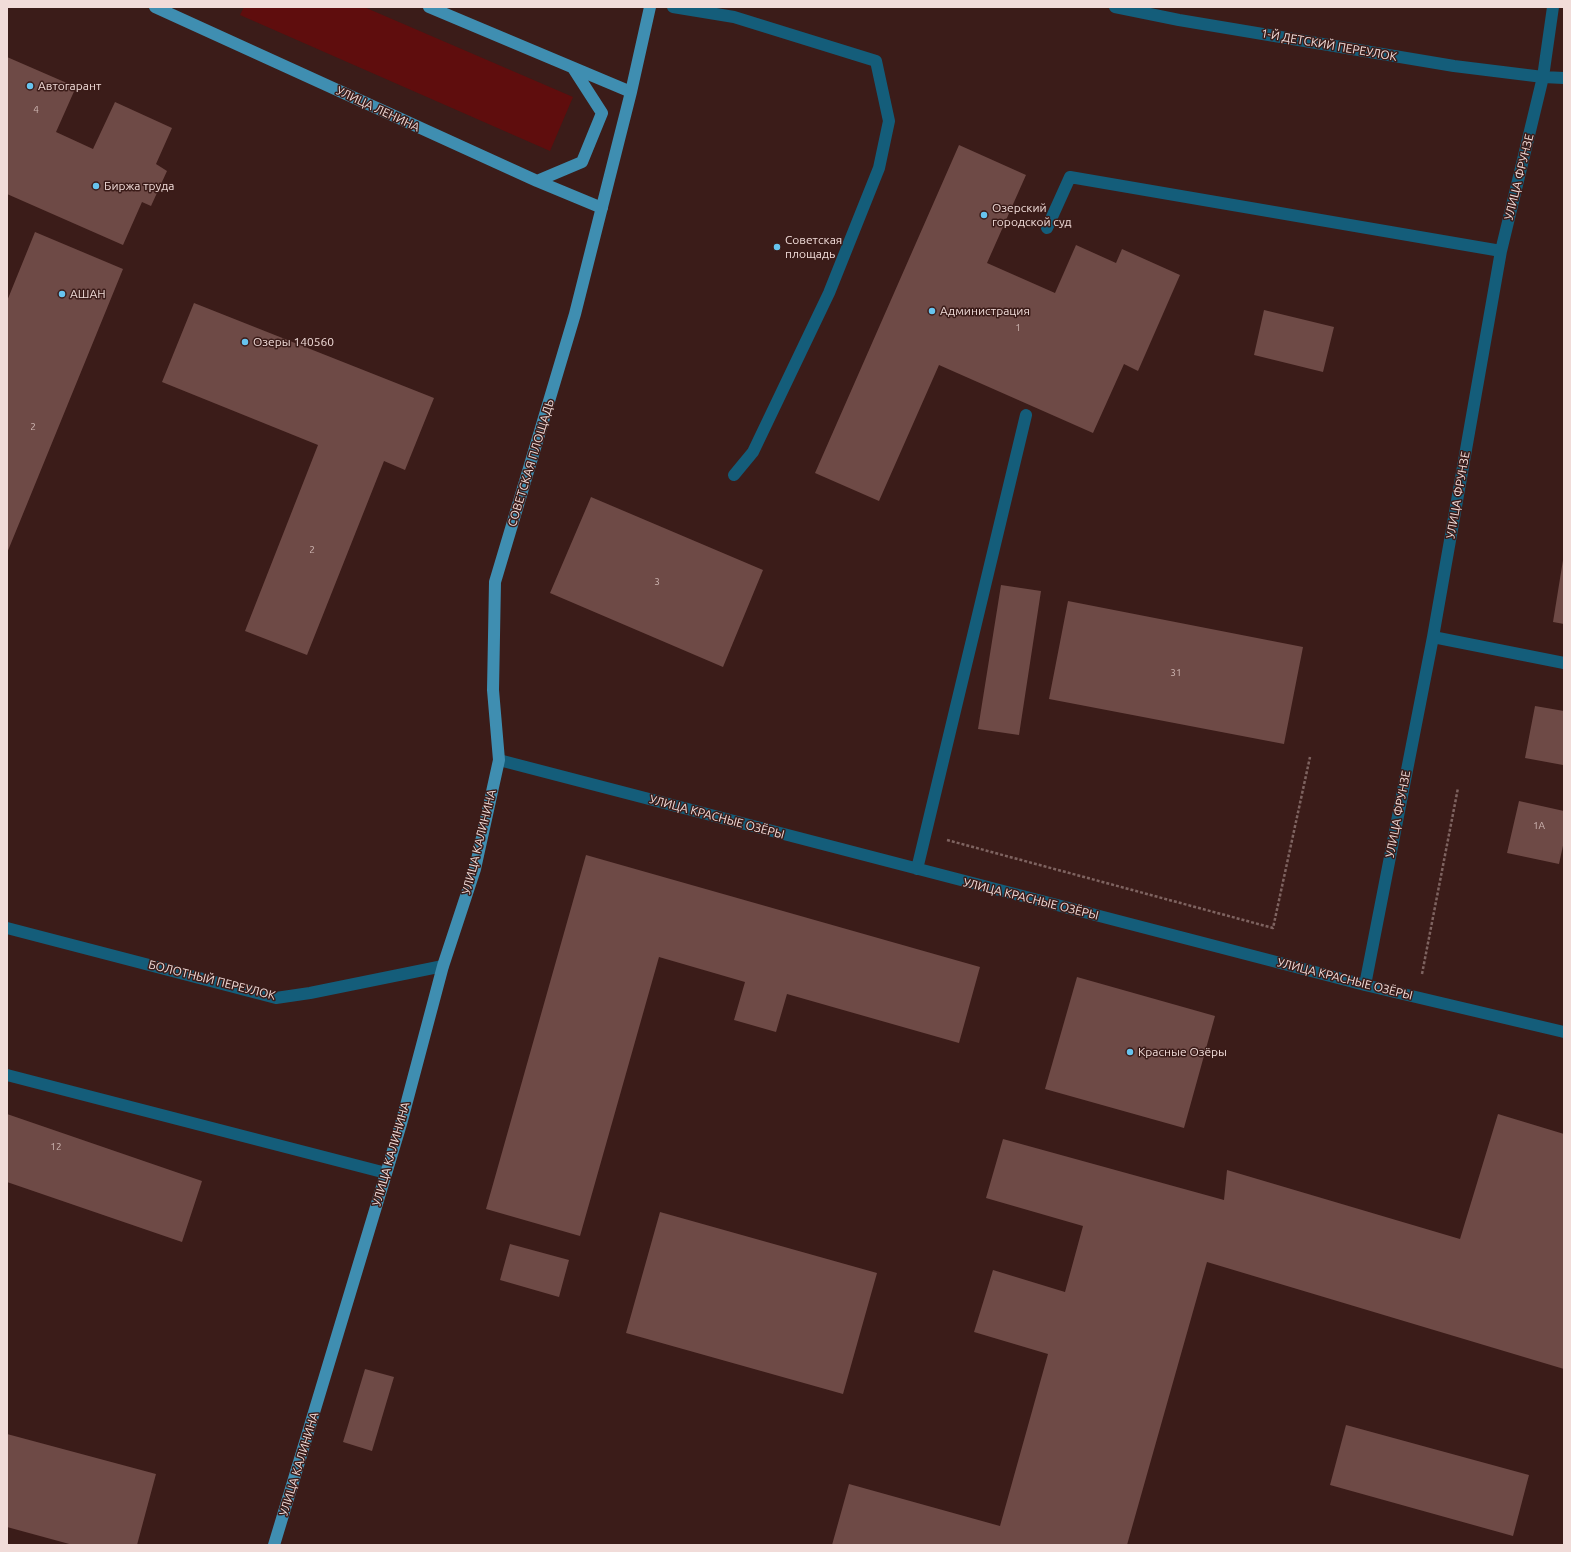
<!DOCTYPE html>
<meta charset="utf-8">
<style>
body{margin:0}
#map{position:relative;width:1571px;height:1552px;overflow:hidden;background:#3b1c19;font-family:Ubuntu,sans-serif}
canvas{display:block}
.frame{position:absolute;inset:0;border:8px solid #f1dcd9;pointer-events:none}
</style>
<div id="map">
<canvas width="1571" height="1552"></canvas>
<div class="frame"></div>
</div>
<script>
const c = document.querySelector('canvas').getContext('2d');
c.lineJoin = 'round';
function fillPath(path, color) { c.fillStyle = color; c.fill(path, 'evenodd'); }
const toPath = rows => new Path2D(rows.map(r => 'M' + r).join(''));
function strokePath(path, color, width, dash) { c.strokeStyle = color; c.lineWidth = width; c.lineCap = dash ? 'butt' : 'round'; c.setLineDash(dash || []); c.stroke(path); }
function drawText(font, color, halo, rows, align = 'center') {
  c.font = font + ' Ubuntu,sans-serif'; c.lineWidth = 3; c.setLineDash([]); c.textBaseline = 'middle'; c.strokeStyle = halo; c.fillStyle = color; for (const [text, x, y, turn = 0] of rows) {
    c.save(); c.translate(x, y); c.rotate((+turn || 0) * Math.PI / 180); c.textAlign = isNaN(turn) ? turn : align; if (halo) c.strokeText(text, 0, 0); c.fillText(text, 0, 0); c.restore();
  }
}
const green = toPath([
 [244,7,364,7,573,97,550,151,240,15]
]);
const building = toPath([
 [7,57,76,87,56,132,93,149,115,102,172,128,156,164,167,171,151,206,142,202,123,245,7,194],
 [959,145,1026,175,987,263,1055,293,1076,245,1116,263,1122,249,1180,275,1138,371,1124,364,1093,433,939,365,879,501,815,473],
 [35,232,123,269,7,553,7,301],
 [194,303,434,398,405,470,384,461,307,655,245,631,318,445,162,382],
 [1264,310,1334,327,1323,372,1254,355],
 [591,497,763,570,723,667,550,593],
 [1563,560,1564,560,1564,624,1553,622],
 [1001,585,1041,591,1019,735,978,729],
 [1068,601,1303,647,1284,744,1049,699],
 [1535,706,1564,711,1564,758,1563,765,1525,758],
 [1519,801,1564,811,1564,841,1559,864,1507,853],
 [586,855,980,967,959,1043,787,994,776,1032,734,1020,745,982,659,957,580,1236,486,1209],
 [1077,977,1215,1016,1184,1128,1045,1089],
 [7,1114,202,1181,182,1242,7,1182],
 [1498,1114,1564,1134,1564,1369,1207,1262,1127,1545,832,1545,849,1484,1000,1526,1048,1354,974,1332,993,1270,1065,1292,1083,1226,986,1198,1003,1139,1224,1200,1227,1170,1460,1239],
 [660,1212,877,1273,843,1394,626,1333],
 [510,1244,569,1260,559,1297,500,1280],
 [365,1369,394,1377,372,1451,343,1442],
 [1346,1425,1529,1475,1513,1536,1330,1485],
 [7,1434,156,1474,137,1545,73,1545,7,1527]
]);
const path = toPath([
 [947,840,1273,928,1310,757],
 [1422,974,1458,788]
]);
const minor = toPath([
 [673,7,734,17,876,61,889,121,879,168,829,293,753,452,734,475],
 [1115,7,1179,20,1454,66,1543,77,1564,78],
 [1047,228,1070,177,1501,251],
 [1433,637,1564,663],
 [499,760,1365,985,1564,1032],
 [917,869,1026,415],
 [7,928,276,998,310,993,443,966],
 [1365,985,1433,637,1501,251,1543,77,1553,7],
 [7,1075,386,1173]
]);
const major = toPath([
 [155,7,537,181,602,208],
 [429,7,631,92],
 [537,181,582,162,602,113,573,68],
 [274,1545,401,1124,443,966,475,869,499,760,493,690,495,582,575,314,631,92,650,7]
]);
const markers = [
 [30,86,4,"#67c4ef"],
 [96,186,4,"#67c4ef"],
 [984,215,4,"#67c4ef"],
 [777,247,4,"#67c4ef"],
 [62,294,4,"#67c4ef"],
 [932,311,4,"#67c4ef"],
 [245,342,4,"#67c4ef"],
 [1130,1052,4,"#67c4ef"]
];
const numberNames = [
 ["4",36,110],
 ["1",1018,328],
 ["2",33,427],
 ["2",312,550],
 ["3",657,582],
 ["31",1176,673],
 ["1А",1539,826],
 ["12",56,1147]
];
const streetNames = [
 ["1-Й ДЕТСКИЙ ПЕРЕУЛОК",1329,45,10],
 ["УЛИЦА ЛЕНИНА",378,109,25],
 ["УЛИЦА ФРУНЗЕ",1519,177,-76],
 ["СОВЕТСКАЯ ПЛОЩАДЬ",531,463,-73],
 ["УЛИЦА ФРУНЗЕ",1458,495,-80],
 ["УЛИЦА ФРУНЗЕ",1398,814,-79],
 ["УЛИЦА КРАСНЫЕ ОЗЁРЫ",717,817,15],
 ["УЛИЦА КАЛИНИНА",479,842,-76],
 ["УЛИЦА КРАСНЫЕ ОЗЁРЫ",1031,899,14],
 ["УЛИЦА КРАСНЫЕ ОЗЁРЫ",1345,979,14],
 ["БОЛОТНЫЙ ПЕРЕУЛОК",212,980,14],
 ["УЛИЦА КАЛИНИНА",391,1154,-74],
 ["УЛИЦА КАЛИНИНА",299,1464,-73]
];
const poiNames = [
 ["Автогарант",38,86],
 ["Биржа труда",104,186],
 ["Озерский",992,208],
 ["городской суд",992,222],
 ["Советская",785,240],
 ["площадь",785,254],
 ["АШАН",70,294],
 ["Администрация",940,311],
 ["Озеры 140560",253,342],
 ["Красные Озёры",1138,1052]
];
fillPath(green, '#5f0d0d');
fillPath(building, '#6e4a46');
strokePath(path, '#7e6360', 2.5, [3, 2]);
strokePath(minor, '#145d7a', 12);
strokePath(major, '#3f8eb1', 12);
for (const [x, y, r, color] of markers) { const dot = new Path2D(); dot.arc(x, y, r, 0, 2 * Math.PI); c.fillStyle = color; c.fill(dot); strokePath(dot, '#3b1c19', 1.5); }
drawText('10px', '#d0b8b4', null, numberNames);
drawText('12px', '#f1dcd9', '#3b1c19', streetNames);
drawText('12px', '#f1dcd9', '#3b1c19', poiNames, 'left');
</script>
